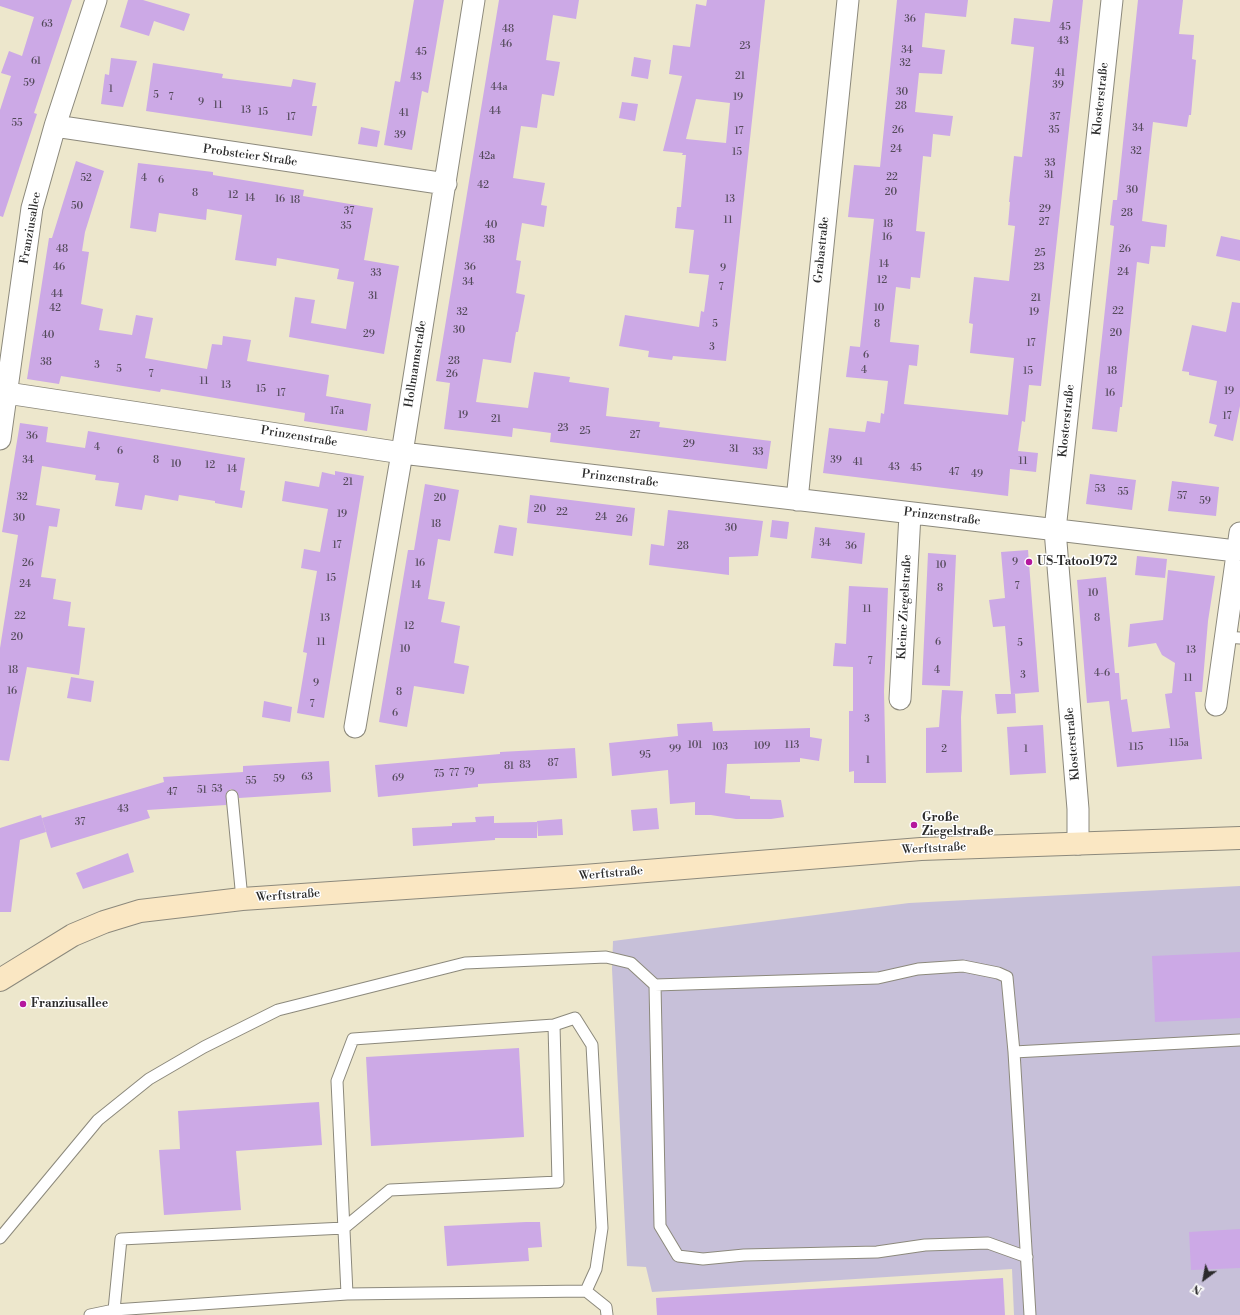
<!DOCTYPE html>
<meta charset="utf-8">
<style>
body{margin:0}
#map{position:relative;width:1240px;height:1315px;overflow:hidden;background:#ede7cc;font-family:"Libre Bodoni",serif}
canvas{display:block}
.north{position:absolute;left:1184px;top:1259px;width:40px;height:40px;-webkit-text-stroke:3px #fff;paint-order:stroke;rotate:212deg;font-size:11px;font-weight:700;line-height:16px;text-align:center;color:#2b2b2b}
.north::after{content:'';display:block;margin:auto;width:14px;height:18px;background:#2b2b2b;clip-path:polygon(50% 0,100% 100%,50% 72%,0 100%)}
</style>
<div id="map">
<canvas width="1240" height="1315"></canvas>
<div class="north">N</div>
</div>
<script>
const c = document.querySelector('canvas').getContext('2d');
c.lineJoin = 'round';
function fillPath(path, color) { c.fillStyle = color; c.fill(path, 'evenodd'); }
const toPath = rows => new Path2D(rows.map(r => 'M' + r).join(''));
function strokePath(path, color, width, dash) { c.strokeStyle = color; c.lineWidth = width; c.lineCap = dash ? 'butt' : 'round'; c.setLineDash(dash || []); c.stroke(path); }
function drawText(font, color, halo, rows, align = 'center') {
  c.font = font + ' "Libre Bodoni",serif'; c.lineWidth = 3; c.setLineDash([]); c.textBaseline = 'middle'; c.strokeStyle = halo; c.fillStyle = color; for (const [text, x, y, turn = 0] of rows) {
    c.save(); c.translate(x, y); c.rotate((+turn || 0) * Math.PI / 180); c.textAlign = isNaN(turn) ? turn : align; if (halo) c.strokeText(text, 0, 0); c.fillText(text, 0, 0); c.restore();
  }
}
const industrial = toPath([
 [1240,886,1240,1315,1014,1315,1012,1269,652,1292,646,1267,627,1266,612,969,613,941,909,903]
]);
const building = toPath([
 [0,0,72,0,46,77,34,113,37,114,3,217,0,216,0,110,11,76,1,73,9,51,22,56,34,17,0,6],
 [128,0,143,0,190,14,184,31,154,21,149,36,120,27],
 [414,0,444,0,428,93,422,91,412,150,384,145,395,81,400,82],
 [499,0,579,0,576,19,553,15,546,60,560,62,554,96,542,94,537,128,521,126,513,178,545,183,541,205,547,206,544,227,522,223,516,260,521,261,516,293,525,295,518,332,516,332,511,363,483,359,476,402,528,408,534,372,570,377,569,382,609,388,606,416,660,422,659,427,771,441,767,469,550,442,551,433,513,428,512,437,444,429,450,383,436,381],
 [707,0,765,0,726,361,673,356,672,360,648,357,649,351,619,346,625,315,699,327,701,311,704,312,709,275,689,273,694,230,675,228,677,207,681,207,686,155,682,155,683,153,663,151,682,76,669,74,673,45,690,47,696,4,706,6],
 [696,99,730,103,726,143,686,139],
 [897,0,968,0,966,17,925,13,922,47,945,50,942,74,919,73,915,112,953,116,950,136,933,134,931,157,923,156,916,231,925,232,920,278,911,277,910,289,896,287,890,342,919,345,917,366,909,365,904,404,1008,415,1014,358,970,353,973,324,969,323,974,277,1009,281,1015,226,1008,225,1010,202,1009,202,1014,156,1022,157,1034,47,1011,44,1014,18,1050,22,1053,0,1083,0,1041,386,1029,385,1025,422,1022,421,1018,451,1038,453,1036,472,1010,469,1008,496,823,473,829,428,865,432,867,421,880,423,881,413,884,414,888,381,846,377,850,346,860,347,874,219,848,217,854,165,880,167],
 [1138,0,1183,0,1179,34,1194,35,1192,59,1196,60,1191,115,1189,115,1187,127,1153,122,1142,221,1167,225,1165,247,1151,246,1149,264,1137,262,1122,407,1120,407,1117,432,1092,429,1114,226,1110,225,1113,200,1117,200],
 [634,57,651,60,648,79,631,76],
 [111,58,137,61,123,107,101,104,105,74,109,75],
 [153,63,223,74,222,78,291,87,293,79,316,83,312,106,317,106,312,136,146,111],
 [622,102,638,104,635,121,619,118],
 [361,127,380,131,377,147,358,144],
 [76,161,104,171,85,232,82,251,89,252,81,304,103,309,99,330,132,335,136,315,153,318,145,358,207,369,212,344,222,345,223,336,251,340,247,361,329,375,326,396,371,404,367,431,304,421,305,413,161,389,160,392,61,376,59,384,27,379,49,238,52,238],
 [138,163,213,172,213,175,304,190,303,196,373,208,364,260,399,266,384,354,289,337,295,297,315,300,311,323,346,329,354,282,337,279,339,269,277,258,276,266,235,260,242,215,207,209,206,220,159,213,156,232,130,228],
 [1221,236,1240,240,1240,261,1216,256],
 [1232,302,1240,303,1240,406,1233,441,1214,436,1217,425,1209,423,1217,381,1189,375,1189,372,1182,371,1192,325,1226,332],
 [20,423,48,427,46,442,85,448,88,431,245,458,240,490,245,491,242,508,215,503,215,501,179,495,178,501,145,495,142,510,115,506,119,483,95,480,96,475,42,466,36,505,60,509,57,527,49,526,41,577,56,579,53,599,71,602,68,626,85,628,79,675,27,667,9,761,0,760,0,648,18,535,2,532],
 [335,471,364,476,324,718,297,713,307,653,303,652,317,571,301,568,304,549,320,552,328,509,282,501,285,481,319,487,322,472,335,475],
 [1090,474,1136,480,1132,510,1086,504],
 [1172,481,1219,487,1216,516,1168,511],
 [425,484,459,490,450,541,438,539,428,599,445,602,441,622,460,626,454,663,469,666,464,694,414,686,407,727,379,722,408,550,414,550],
 [530,495,635,508,632,536,527,523],
 [668,510,763,521,758,556,729,557,729,575,649,565,651,544,664,546],
 [772,520,789,522,787,539,770,537],
 [499,525,517,528,513,556,494,553],
 [815,527,865,533,862,564,811,558],
 [1028,550,1039,692,1012,694,1015,694,1016,713,997,714,995,694,1011,694,1005,626,993,627,989,600,1005,598,1001,552],
 [928,553,956,555,950,686,922,685],
 [1137,556,1167,559,1165,578,1135,575],
 [1168,570,1215,576,1208,621,1202,692,1195,692,1202,759,1117,767,1109,701,1087,703,1077,580,1106,577,1115,673,1119,673,1121,700,1127,699,1132,732,1170,728,1165,694,1172,693,1175,663,1162,655,1156,643,1128,647,1130,624,1163,620],
 [849,586,888,588,884,691,886,783,854,783,854,771,849,772,849,711,853,711,853,667,833,666,835,643,846,644],
 [71,677,94,681,91,702,67,698],
 [942,690,963,691,961,717,962,772,926,773,926,728,939,727],
 [264,701,292,707,290,722,262,717],
 [712,722,713,731,810,728,810,737,822,739,819,761,800,758,800,762,727,764,725,793,750,796,750,799,781,800,784,817,771,819,736,819,711,815,695,815,695,802,670,804,668,770,612,776,609,743,678,736,677,724],
 [1043,725,1046,773,1010,775,1007,727],
 [575,748,577,778,478,784,478,787,378,797,375,765,500,754,500,752],
 [329,761,331,792,239,798,237,792,231,789,226,793,226,805,147,810,150,818,51,848,42,818,164,782,163,777,243,772,243,766],
 [657,808,659,829,633,831,631,810],
 [41,815,46,832,20,840,11,912,0,912,0,828],
 [494,816,494,823,537,822,537,838,495,838,495,840,413,846,412,828,452,826,452,823,476,822,475,817],
 [562,819,563,835,538,836,537,821],
 [128,853,134,872,83,889,76,873],
 [1240,952,1240,1018,1155,1022,1152,956],
 [519,1048,524,1137,371,1146,366,1057],
 [319,1102,322,1145,236,1151,241,1210,164,1215,159,1150,180,1149,178,1111],
 [526,1222,540,1222,542,1247,528,1248,529,1261,447,1266,444,1226],
 [1240,1229,1240,1268,1191,1270,1189,1232],
 [1003,1278,1005,1315,657,1315,656,1298]
]);
const lane = toPath([
 [1225,637,1240,638],
 [232,796,242,899],
 [655,985,878,978,918,969,963,966,998,973,1007,977,1014,1052,1030,1315],
 [1014,1052,1240,1040],
 [0,1238,98,1120,149,1079,204,1047,278,1010,465,963,606,957,631,963,655,985,660,1226,678,1256,703,1259,744,1255,877,1252,925,1245,988,1243,1027,1257],
 [347,1294,337,1081,353,1039,554,1025,575,1018,592,1045,602,1228,596,1269,586,1291],
 [114,1310,121,1239,344,1228,390,1190,558,1182,554,1025],
 [90,1315,114,1310,347,1294,586,1291,606,1307,607,1315]
]);
const street = toPath([
 [55,126,446,184],
 [7,393,402,453,1236,551],
 [0,439,32,208,55,126,96,0],
 [797,500,848,0],
 [900,699,910,514],
 [1216,705,1240,533],
 [355,727,402,453,474,0],
 [1078,844,1078,809,1055,530,1112,0]
]);
const secondary = toPath([
 [0,980,73,935,104,922,140,911,242,899,584,876,921,849,1240,838]
]);
const markers = [
 [1029,562,4,"#b5179e"],
 [914,825,4,"#b5179e"],
 [23,1004,4,"#b5179e"]
];
const numberNames = [
 ["36",910,20],
 ["63",47,25],
 ["45",1065,28],
 ["48",508,30],
 ["43",1063,42],
 ["46",506,45],
 ["23",745,47],
 ["34",907,51],
 ["45",421,53],
 ["61",36,62],
 ["32",905,64],
 ["41",1060,74],
 ["21",740,77],
 ["43",416,78],
 ["59",29,84],
 ["39",1058,86],
 ["44a",499,88],
 ["1",111,90],
 ["30",902,93],
 ["5",156,96],
 ["7",171,98],
 ["19",738,98],
 ["9",201,103],
 ["11",218,106],
 ["28",901,107],
 ["13",246,111],
 ["44",495,112],
 ["15",263,113],
 ["41",404,114],
 ["17",291,118],
 ["37",1055,118],
 ["55",17,124],
 ["34",1138,129],
 ["26",898,131],
 ["35",1054,131],
 ["17",739,132],
 ["39",400,136],
 ["24",896,150],
 ["32",1136,152],
 ["15",737,153],
 ["42a",487,157],
 ["33",1050,164],
 ["31",1049,176],
 ["22",892,178],
 ["52",86,179],
 ["4",144,179],
 ["6",161,181],
 ["42",483,186],
 ["30",1132,191],
 ["20",891,193],
 ["8",195,194],
 ["12",233,196],
 ["14",250,199],
 ["16",280,200],
 ["13",730,200],
 ["18",295,201],
 ["50",77,207],
 ["29",1045,210],
 ["37",349,212],
 ["28",1127,214],
 ["11",728,221],
 ["27",1044,223],
 ["18",888,225],
 ["40",491,226],
 ["35",346,227],
 ["16",887,238],
 ["38",489,241],
 ["48",62,250],
 ["26",1125,250],
 ["25",1040,254],
 ["14",884,265],
 ["46",59,268],
 ["36",470,268],
 ["23",1039,268],
 ["9",723,269],
 ["24",1123,273],
 ["33",376,274],
 ["12",882,281],
 ["34",468,283],
 ["7",721,288],
 ["44",57,295],
 ["31",373,297],
 ["21",1036,299],
 ["42",55,309],
 ["10",879,309],
 ["22",1118,312],
 ["32",462,313],
 ["19",1034,313],
 ["5",715,325],
 ["8",877,325],
 ["30",459,331],
 ["20",1116,334],
 ["29",369,335],
 ["40",48,336],
 ["17",1031,344],
 ["3",712,348],
 ["6",866,356],
 ["28",454,362],
 ["38",46,363],
 ["3",97,366],
 ["5",119,370],
 ["4",864,371],
 ["15",1028,372],
 ["18",1112,372],
 ["7",151,375],
 ["26",452,375],
 ["11",204,382],
 ["13",226,386],
 ["15",261,390],
 ["19",1229,392],
 ["17",281,394],
 ["16",1110,394],
 ["17a",337,412],
 ["19",463,416],
 ["17",1227,417],
 ["21",496,420],
 ["23",563,429],
 ["25",585,432],
 ["27",635,436],
 ["36",32,437],
 ["29",689,445],
 ["4",97,448],
 ["31",734,450],
 ["6",120,452],
 ["33",758,453],
 ["34",28,461],
 ["8",156,461],
 ["39",836,461],
 ["11",1023,462],
 ["41",858,463],
 ["10",176,465],
 ["12",210,466],
 ["43",894,468],
 ["45",916,469],
 ["14",232,470],
 ["47",954,473],
 ["49",977,475],
 ["21",348,483],
 ["53",1100,490],
 ["55",1123,493],
 ["57",1182,497],
 ["32",22,498],
 ["20",440,499],
 ["59",1205,502],
 ["20",540,510],
 ["22",562,513],
 ["19",342,515],
 ["24",601,518],
 ["30",19,519],
 ["26",622,520],
 ["18",436,525],
 ["30",731,529],
 ["34",825,544],
 ["17",337,546],
 ["28",683,547],
 ["36",851,547],
 ["9",1015,563],
 ["26",28,564],
 ["16",420,564],
 ["10",941,566],
 ["15",331,579],
 ["24",25,585],
 ["14",416,586],
 ["7",1017,587],
 ["8",940,589],
 ["10",1093,594],
 ["11",867,610],
 ["22",20,617],
 ["13",325,619],
 ["8",1097,619],
 ["12",409,627],
 ["20",17,638],
 ["11",321,643],
 ["6",938,643],
 ["5",1020,644],
 ["10",405,650],
 ["13",1191,651],
 ["7",870,662],
 ["18",13,671],
 ["4",937,671],
 ["4-6",1102,674],
 ["3",1023,676],
 ["11",1188,679],
 ["9",316,684],
 ["16",12,692],
 ["8",399,693],
 ["7",312,705],
 ["6",395,714],
 ["3",867,720],
 ["115a",1179,744],
 ["101",695,746],
 ["113",792,746],
 ["109",762,747],
 ["103",720,748],
 ["115",1136,748],
 ["99",675,750],
 ["2",944,750],
 ["1",1026,750],
 ["95",645,756],
 ["1",868,761],
 ["87",553,764],
 ["83",525,766],
 ["81",509,767],
 ["79",469,773],
 ["77",454,774],
 ["75",439,775],
 ["63",307,778],
 ["69",398,779],
 ["59",279,780],
 ["55",251,782],
 ["53",217,790],
 ["51",202,791],
 ["47",172,793],
 ["43",123,810],
 ["37",80,823]
];
const streetNames = [
 ["Klosterstraße",1101,99,-84],
 ["Probsteier Straße",250,156,8],
 ["Franziusallee",31,228,-80],
 ["Grabastraße",822,250,-84],
 ["Hollmannstraße",416,364,-81],
 ["Klosterstraße",1067,421,-84],
 ["Prinzenstraße",299,437,9],
 ["Prinzenstraße",620,479,7],
 ["Prinzenstraße",942,517,7],
 ["Kleine Ziegelstraße",905,607,-87],
 ["Klosterstraße",1073,744,-95],
 ["Werftstraße",934,849,-3],
 ["Werftstraße",611,874,-5],
 ["Werftstraße",288,896,-4]
];
const poiNames = [
 ["US-Tatoo1972",1037,562],
 ["Große",922,818],
 ["Ziegelstraße",922,832],
 ["Franziusallee",31,1004]
];
fillPath(industrial, '#c7c0d9');
fillPath(building, '#cca9e6');
strokePath(lane, '#8c897c', 13);
strokePath(street, '#8c897c', 23);
strokePath(secondary, '#8c897c', 24);
strokePath(lane, '#fff', 11);
strokePath(street, '#fff', 21);
strokePath(secondary, '#fae7c3', 22);
for (const [x, y, r, color] of markers) { const dot = new Path2D(); dot.arc(x, y, r, 0, 2 * Math.PI); c.fillStyle = color; c.fill(dot); strokePath(dot, '#fff', 1.5); }
drawText('10px', '#534a5a', null, numberNames);
drawText('12px', '#2b2b2b', '#fff', streetNames);
drawText('bold 12px', '#2b2b2b', '#fff', poiNames, 'left');
</script>
